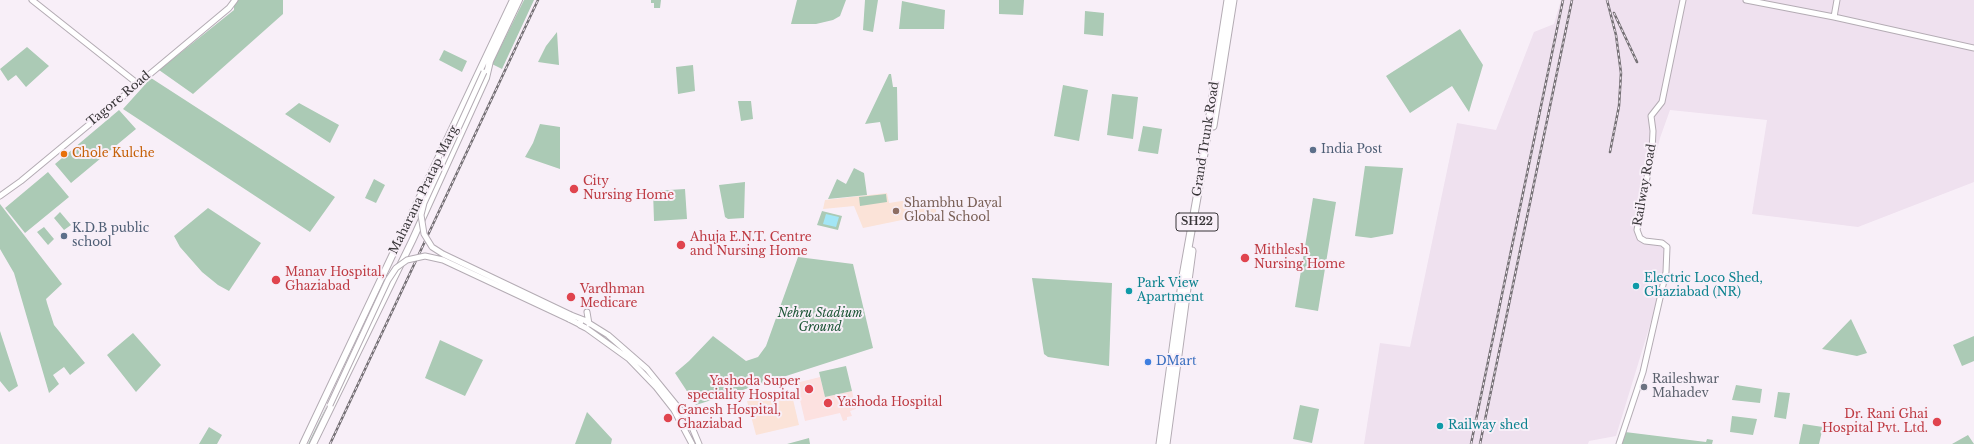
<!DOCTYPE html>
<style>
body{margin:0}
canvas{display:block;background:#f8eff8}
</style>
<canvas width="1974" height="444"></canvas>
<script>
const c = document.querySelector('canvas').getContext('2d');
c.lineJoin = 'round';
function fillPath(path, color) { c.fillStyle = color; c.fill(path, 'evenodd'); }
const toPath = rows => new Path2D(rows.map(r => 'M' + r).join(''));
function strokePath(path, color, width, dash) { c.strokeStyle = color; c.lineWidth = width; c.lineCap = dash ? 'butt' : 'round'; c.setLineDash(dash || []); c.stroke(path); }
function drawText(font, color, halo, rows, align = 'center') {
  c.font = font + ' "Libre Baskerville",serif'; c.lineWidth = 4; c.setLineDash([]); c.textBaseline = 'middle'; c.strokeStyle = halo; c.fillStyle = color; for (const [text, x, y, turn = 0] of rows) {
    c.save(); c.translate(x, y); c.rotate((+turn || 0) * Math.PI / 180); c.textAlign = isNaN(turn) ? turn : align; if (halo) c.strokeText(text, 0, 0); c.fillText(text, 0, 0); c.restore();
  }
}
const built = toPath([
 [1561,0,1974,0,1974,182,1858,227,1752,214,1767,120,1670,110,1660,138,1638,228,1645,239,1670,244,1661,289,1616,436,1589,441,1588,444,1364,444,1380,343,1410,347,1457,123,1496,130,1534,32,1554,24]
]);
const education = toPath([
 [887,193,889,203,908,200,937,201,953,203,954,208,936,209,936,213,863,228,854,206,823,209,825,200],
 [791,391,799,425,756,435,747,401]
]);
const medical = toPath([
 [820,377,825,397,852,391,856,409,850,411,852,416,847,417,847,420,843,421,840,413,805,421,796,383]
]);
const green = toPath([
 [234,0,283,0,283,14,193,94,159,70,234,10],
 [524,0,534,0,502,69,492,64],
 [651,0,661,0,660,8,654,8,654,3,651,3],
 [797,0,846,0,840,16,833,20,816,24,791,24],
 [865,0,878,0,873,32,863,30],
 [999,0,1024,0,1023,15,999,14],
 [902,1,945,10,944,29,899,29],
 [1085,11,1104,13,1103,36,1084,34],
 [1460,29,1483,65,1469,112,1452,86,1410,113,1386,76],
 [557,32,559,65,538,62,546,46],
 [27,47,49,66,26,87,16,75,8,81,0,69],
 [444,50,467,61,462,72,439,60],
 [693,65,695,91,678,94,676,67],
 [889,74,891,74,893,87,897,87,898,140,885,142,880,122,865,124],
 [151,78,335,197,310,232,123,109],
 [1063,85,1088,90,1079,141,1054,136],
 [1112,94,1138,97,1133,139,1107,135],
 [738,101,751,101,753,119,741,121],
 [299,103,339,125,330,143,285,114],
 [119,110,136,129,71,183,55,164],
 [540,124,560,127,560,169,525,157,533,143],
 [1143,126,1162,129,1158,154,1138,151],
 [1365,166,1403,168,1393,234,1371,238,1355,236],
 [854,168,864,173,867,195,828,199,837,179,846,184],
 [48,172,69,197,25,233,5,208],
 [374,179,385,185,376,203,365,198],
 [745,182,744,218,728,219,725,217,719,185],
 [685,189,687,219,654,221,653,191],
 [886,194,887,202,860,206,859,197],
 [1313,198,1336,202,1318,311,1295,307],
 [0,204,62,284,46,299,47,303,54,325,85,363,70,375,64,367,53,375,59,384,49,393,14,273,0,249],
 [208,208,261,243,229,291,218,285,202,272,180,247,174,236],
 [822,211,842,216,838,230,817,225],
 [60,212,71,225,64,230,54,218],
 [44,227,54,239,48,245,37,232],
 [798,257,853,264,873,348,696,405,675,373,689,361,713,336,746,361,758,357,766,346],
 [1032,278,1112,283,1109,366,1048,357,1044,354],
 [1851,319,1867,353,1857,356,1822,349],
 [0,331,18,386,9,392,0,381],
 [133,333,161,365,136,392,107,355],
 [1974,336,1974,361,1962,366,1953,345],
 [440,340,483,360,465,396,425,378],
 [846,366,852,391,825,397,819,372],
 [1736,385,1762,389,1760,403,1732,400],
 [1778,392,1790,393,1786,419,1774,417],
 [329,401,310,444,308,444],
 [1300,405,1319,409,1312,443,1293,439],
 [587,412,612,439,611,444,575,444],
 [1732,416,1757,419,1753,435,1730,432],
 [1803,424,1823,427,1819,444,1799,444],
 [209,427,222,435,217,444,199,444],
 [1625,432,1706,442,1707,439,1713,440,1712,444,1622,444],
 [1968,435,1974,444,1952,444],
 [809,438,810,444,787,444]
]);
const water = toPath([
 [826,214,839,217,836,227,823,224]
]);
const minor = toPath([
 [32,0,138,84],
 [1746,0,1834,17],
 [1837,0,1834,17,1974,48],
 [0,196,21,181,138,84,229,8,235,0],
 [587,312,589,324],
 [571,315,584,320,608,335,647,369,682,412,691,425,699,444],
 [569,319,579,324],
 [581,320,580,325,586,328,629,359,656,387,674,410,692,444],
 [1619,444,1643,372,1666,272,1667,247,1662,243,1645,241,1640,238,1637,230,1652,151,1653,131,1651,116,1662,102,1683,0]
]);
const major = toPath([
 [303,444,513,0],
 [313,444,412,241,486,78,490,61,519,0]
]);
const highway = toPath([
 [1213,126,1233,0],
 [1160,444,1183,276,1198,192,1228,0],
 [1166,444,1192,251]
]);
const rail = toPath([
 [1607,0,1616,35,1621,73,1619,106,1610,152],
 [1614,13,1637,62],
 [330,444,538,0],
 [1471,444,1563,0],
 [1480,444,1572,0]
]);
const minorBridge = toPath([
 [484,72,424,203,421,215,424,234,432,247,443,254,571,315],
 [330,405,388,280,396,268,407,260,425,256,443,260,569,319]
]);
const markers = [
 [1313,150,4,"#5c6f8a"],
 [64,154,4,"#e8710a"],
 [574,189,5,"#e0444e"],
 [896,211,4,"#8d6e63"],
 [64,236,4,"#5c6f8a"],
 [681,245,5,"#e0444e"],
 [1245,258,5,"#e0444e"],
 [276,280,5,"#e0444e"],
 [1636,286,4,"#0f9aa8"],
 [1129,291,4,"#0f9aa8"],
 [571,297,5,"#e0444e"],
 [1148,362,4,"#3f7fe0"],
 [1644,387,4,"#6b7280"],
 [809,389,5,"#e0444e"],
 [828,403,5,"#e0444e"],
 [668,418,5,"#e0444e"],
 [1937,422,5,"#e0444e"],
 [1440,426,4,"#0f9aa8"]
];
const shields = [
 [1197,222,42]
];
const shieldNames = [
 ["SH22",1197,222]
];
const streetNames = [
 ["Tagore Road",119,99,-40],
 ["Grand Trunk Road",1206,139,-81],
 ["Railway Road",1645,185,-80],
 ["Maharana Pratap Marg",424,190,-64]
];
const serviceNames = [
 ["India Post",1321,150],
 ["K.D.B public",72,229],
 ["school",72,243]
];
const foodNames = [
 ["Chole Kulche",72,154]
];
const healthNames = [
 ["City",583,182],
 ["Nursing Home",583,196],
 ["Ahuja E.N.T. Centre",690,238],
 ["and Nursing Home",690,252],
 ["Mithlesh",1254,251],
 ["Nursing Home",1254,265],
 ["Manav Hospital,",285,273],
 ["Ghaziabad",285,287],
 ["Vardhman",580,290],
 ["Medicare",580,304],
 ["Yashoda Super",800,382,"right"],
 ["speciality Hospital",800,396,"right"],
 ["Yashoda Hospital",837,403],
 ["Ganesh Hospital,",677,411],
 ["Ghaziabad",677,425],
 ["Dr. Rani Ghai",1928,415,"right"],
 ["Hospital Pvt. Ltd.",1928,429,"right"]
];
const educationNames = [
 ["Shambhu Dayal",904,204],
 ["Global School",904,218]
];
const cultureNames = [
 ["Electric Loco Shed,",1644,279],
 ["Ghaziabad (NR)",1644,293],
 ["Park View",1137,284],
 ["Apartment",1137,298],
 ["Railway shed",1448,426]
];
const parkNames = [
 ["Nehru Stadium",820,314],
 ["Ground",820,328]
];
const shopNames = [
 ["DMart",1156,362]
];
const worshipNames = [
 ["Raileshwar",1652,380],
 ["Mahadev",1652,394]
];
fillPath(built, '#efe1ef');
fillPath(education, '#fbe3d8');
fillPath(medical, '#fce1e0');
fillPath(green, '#abcab5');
fillPath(water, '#a3e6f6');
strokePath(minor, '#b4acb4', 7);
strokePath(major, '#b4acb4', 8);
strokePath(highway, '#b4acb4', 9);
strokePath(minor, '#fff', 5);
strokePath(major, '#fff', 6);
strokePath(highway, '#fff', 7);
strokePath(rail, '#746f74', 2.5);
strokePath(rail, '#f8eff8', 1, [3]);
strokePath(minorBridge, '#b4acb4', 7, []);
strokePath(minorBridge, '#fff', 5);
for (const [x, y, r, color] of markers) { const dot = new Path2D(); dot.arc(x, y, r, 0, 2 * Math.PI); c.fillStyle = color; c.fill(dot); strokePath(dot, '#f8eff8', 1.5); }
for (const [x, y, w] of shields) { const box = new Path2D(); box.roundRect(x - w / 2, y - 9, w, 18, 3); c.fillStyle = '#f8eff8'; c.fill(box); strokePath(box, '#383538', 1); }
drawText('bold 11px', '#383538', null, shieldNames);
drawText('12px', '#383538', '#f8eff8', streetNames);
drawText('12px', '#4e5e75', '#f8eff8', serviceNames, 'left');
drawText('12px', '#c56008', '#f8eff8', foodNames, 'left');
drawText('12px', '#be3a42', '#f8eff8', healthNames, 'left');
drawText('12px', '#785e54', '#f8eff8', educationNames, 'left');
drawText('12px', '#0d838f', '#f8eff8', cultureNames, 'left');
drawText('italic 12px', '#1c5536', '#f8eff8', parkNames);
drawText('12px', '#366cbe', '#f8eff8', shopNames, 'left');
drawText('12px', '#5b616d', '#f8eff8', worshipNames, 'left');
</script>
